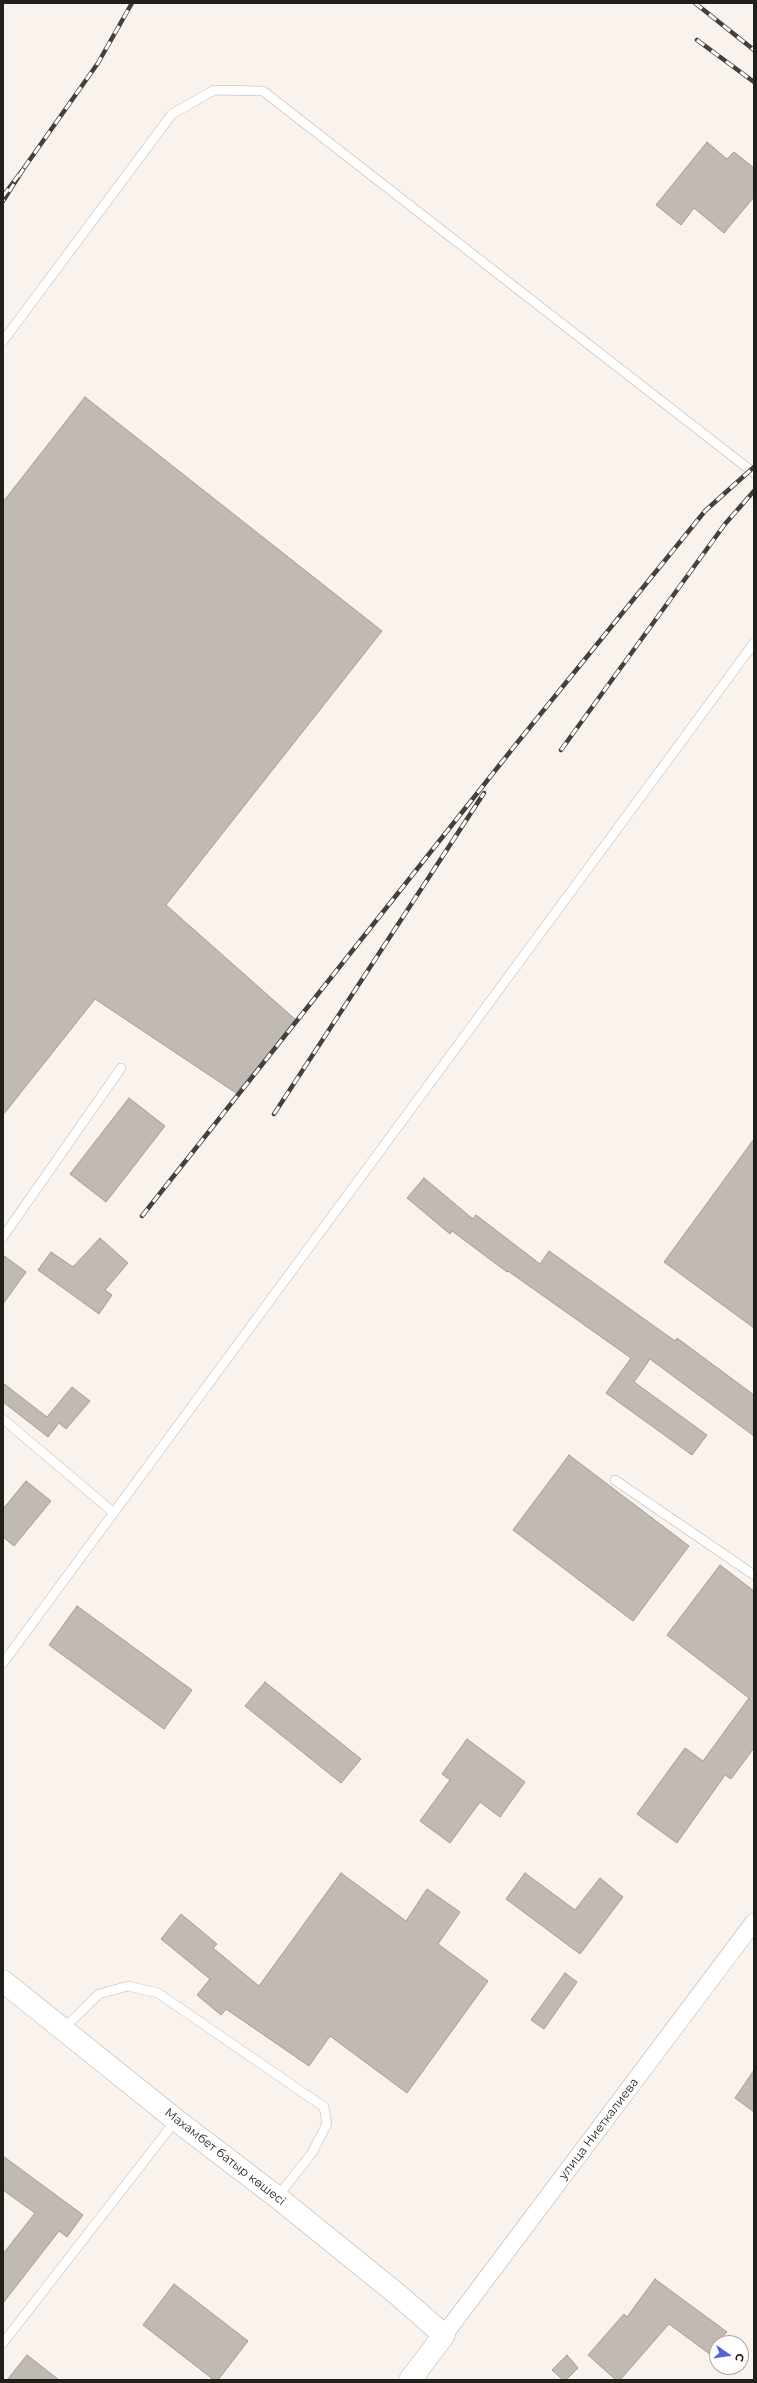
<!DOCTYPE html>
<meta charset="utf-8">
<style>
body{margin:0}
#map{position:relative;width:757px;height:2383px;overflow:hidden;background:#faf3ed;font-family:Montserrat,sans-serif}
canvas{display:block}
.frame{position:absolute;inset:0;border:4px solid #211f1c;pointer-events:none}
.north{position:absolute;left:709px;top:2335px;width:40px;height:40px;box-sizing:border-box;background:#fff;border:1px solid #a6a5a4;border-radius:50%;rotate:103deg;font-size:11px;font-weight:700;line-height:16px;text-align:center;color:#211f1c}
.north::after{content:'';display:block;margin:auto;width:14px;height:18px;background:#5262d8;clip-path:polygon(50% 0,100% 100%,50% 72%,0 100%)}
</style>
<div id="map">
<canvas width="757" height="2383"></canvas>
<div class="frame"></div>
<div class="north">С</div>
</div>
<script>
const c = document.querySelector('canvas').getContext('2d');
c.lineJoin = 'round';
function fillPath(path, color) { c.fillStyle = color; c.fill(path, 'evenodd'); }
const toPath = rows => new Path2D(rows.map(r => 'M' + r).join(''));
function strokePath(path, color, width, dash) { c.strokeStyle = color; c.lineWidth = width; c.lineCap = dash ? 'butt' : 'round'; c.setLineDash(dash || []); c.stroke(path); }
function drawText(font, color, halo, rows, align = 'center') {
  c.font = font + ' Montserrat,sans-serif'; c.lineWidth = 4; c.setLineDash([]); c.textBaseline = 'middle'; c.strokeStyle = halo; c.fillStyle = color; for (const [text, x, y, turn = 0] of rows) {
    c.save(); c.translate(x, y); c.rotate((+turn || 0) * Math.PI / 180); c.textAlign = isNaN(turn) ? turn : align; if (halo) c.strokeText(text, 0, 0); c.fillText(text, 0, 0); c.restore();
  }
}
const building = toPath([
 [707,142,727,159,734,152,754,168,754,197,724,233,694,208,681,225,656,205,707,142],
 [85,397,382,631,166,905,296,1020,236,1093,95,999,3,1115,3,502,85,397],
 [129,1098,165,1126,106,1202,70,1174,129,1098],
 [754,1139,754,1328,664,1262,754,1139],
 [424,1178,473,1219,476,1215,540,1264,549,1251,675,1341,677,1338,754,1395,754,1436,650,1359,634,1382,707,1435,692,1455,606,1393,631,1358,508,1271,507,1272,452,1231,450,1234,407,1198,424,1178],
 [100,1238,128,1263,105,1290,112,1295,99,1314,38,1270,51,1252,73,1267,100,1238],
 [3,1255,26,1272,3,1304,3,1255],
 [3,1383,47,1417,72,1387,90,1401,66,1429,59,1423,48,1437,3,1402,3,1383],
 [569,1455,689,1546,633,1621,513,1530,569,1455],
 [26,1481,51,1501,14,1546,3,1537,3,1509,26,1481],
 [720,1565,754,1591,754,1748,731,1779,725,1775,677,1843,637,1814,685,1748,703,1761,749,1698,667,1635,720,1565],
 [77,1606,192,1690,164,1729,49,1645,77,1606],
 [265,1682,361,1759,341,1783,245,1706,265,1682],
 [467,1739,525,1782,500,1817,480,1802,450,1843,420,1821,450,1780,442,1774,467,1739],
 [341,1873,406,1921,427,1889,460,1912,438,1944,488,1981,407,2093,330,2036,309,2066,226,2009,221,2015,197,1995,210,1979,161,1939,181,1914,217,1944,213,1948,259,1986,341,1873],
 [525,1873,575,1910,600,1878,623,1897,580,1954,506,1899,525,1873],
 [565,1973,577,1982,544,2029,531,2020,565,1973],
 [754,2070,754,2112,735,2098,754,2070],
 [3,2156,83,2215,67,2237,59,2231,3,2303,3,2254,35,2213,3,2190,3,2156],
 [655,2279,727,2332,717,2343,711,2355,669,2324,620,2380,616,2380,588,2355,624,2314,627,2317,655,2279],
 [174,2284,248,2341,218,2380,214,2380,143,2325,174,2284],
 [27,2355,59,2380,7,2380,27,2355],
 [567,2355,578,2368,566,2380,563,2380,552,2370,567,2355]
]);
const lane = toPath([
 [3,341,172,114,214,90,263,91,754,473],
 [3,1237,121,1068],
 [3,1419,113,1512],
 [615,1480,754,1575],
 [3,1663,754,643],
 [63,2029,99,1994,128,1986,158,1993,324,2107,327,2124,312,2153,277,2197],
 [3,2343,176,2120]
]);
const street = toPath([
 [444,2335,754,1922]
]);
const secondary = toPath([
 [3,1981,176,2120,277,2197,397,2294,444,2335,410,2380]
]);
const rail = toPath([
 [695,3,754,50],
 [697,40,754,82],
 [24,168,98,63,132,3],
 [3,196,24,168,3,201],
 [561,750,725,524,754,491],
 [274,1114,484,793],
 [142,1216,513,748,705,511,754,467]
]);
const streetNames = [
 ["улица Ниеткалиева",599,2129,-53],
 ["Махамбет батыр көшесі",225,2157,38]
];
fillPath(building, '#c0bab3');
strokePath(building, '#a39d96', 1);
strokePath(lane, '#bab4ae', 10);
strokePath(street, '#bab4ae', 18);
strokePath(secondary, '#bab4ae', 23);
strokePath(lane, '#fff', 9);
strokePath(street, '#fff', 17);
strokePath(secondary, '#fff', 22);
strokePath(rail, '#43413d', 4.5);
strokePath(rail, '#fff', 3, [9]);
drawText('12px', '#211f1c', '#fff', streetNames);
</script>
